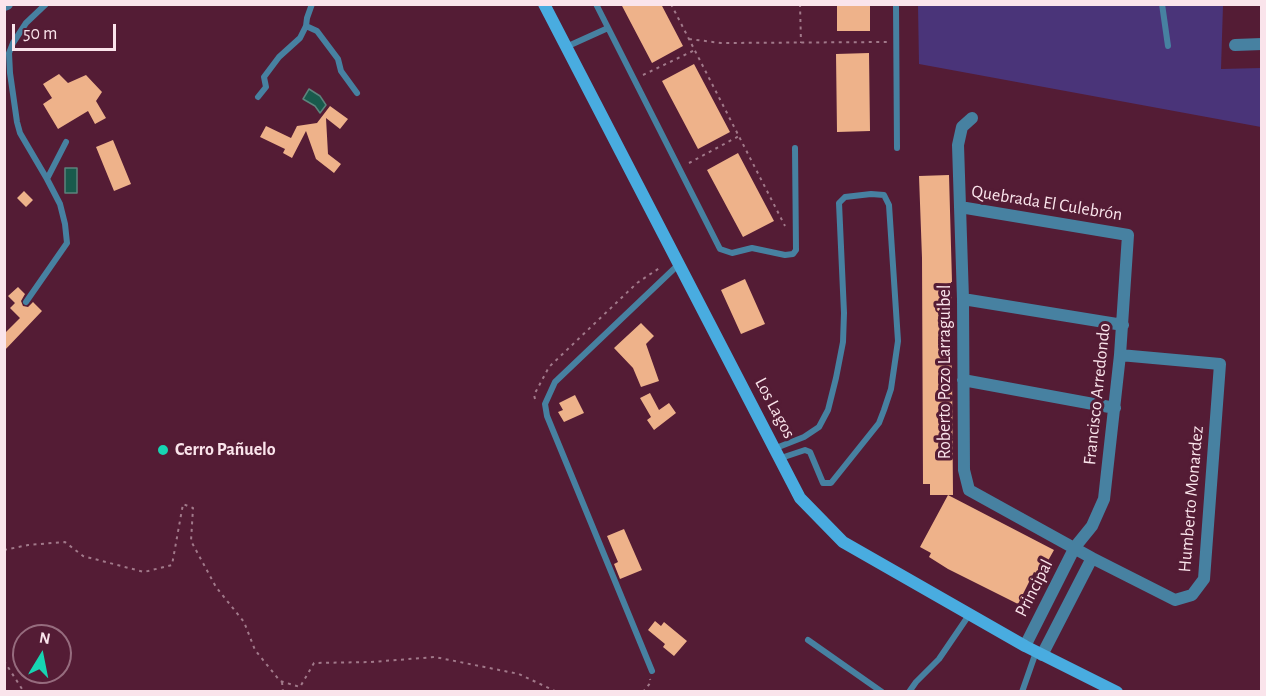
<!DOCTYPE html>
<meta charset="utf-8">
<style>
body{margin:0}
#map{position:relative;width:1266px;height:696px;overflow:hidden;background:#541c35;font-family:"Alegreya Sans",sans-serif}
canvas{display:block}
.frame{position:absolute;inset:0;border:6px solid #fae4eb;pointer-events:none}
.north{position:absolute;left:12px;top:624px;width:60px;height:60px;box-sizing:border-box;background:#541c35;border:2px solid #966c7e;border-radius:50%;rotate:10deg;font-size:16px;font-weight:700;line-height:24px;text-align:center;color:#fae4eb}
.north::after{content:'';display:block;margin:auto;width:21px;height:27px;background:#17d5b2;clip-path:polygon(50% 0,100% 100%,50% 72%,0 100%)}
.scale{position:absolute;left:12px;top:24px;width:104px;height:27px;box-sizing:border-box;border:3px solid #fae4eb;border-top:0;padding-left:8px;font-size:18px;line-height:21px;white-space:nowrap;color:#fae4eb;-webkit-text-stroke:4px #541c35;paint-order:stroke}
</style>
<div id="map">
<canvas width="1266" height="696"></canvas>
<div class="frame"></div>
<div class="north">N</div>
<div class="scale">50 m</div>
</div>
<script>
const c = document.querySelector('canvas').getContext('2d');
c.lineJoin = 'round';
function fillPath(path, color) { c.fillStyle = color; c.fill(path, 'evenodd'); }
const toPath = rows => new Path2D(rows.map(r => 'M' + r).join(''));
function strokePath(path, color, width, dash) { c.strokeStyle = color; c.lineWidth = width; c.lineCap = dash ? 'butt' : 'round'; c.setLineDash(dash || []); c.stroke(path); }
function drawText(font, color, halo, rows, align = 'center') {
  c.font = font + ' "Alegreya Sans",sans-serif'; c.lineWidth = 6; c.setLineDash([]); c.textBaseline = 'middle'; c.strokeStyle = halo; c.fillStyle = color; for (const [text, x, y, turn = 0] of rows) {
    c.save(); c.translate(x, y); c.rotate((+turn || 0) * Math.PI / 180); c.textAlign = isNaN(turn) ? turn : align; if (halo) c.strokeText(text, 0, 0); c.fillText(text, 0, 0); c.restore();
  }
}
const green = toPath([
 [918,5,1223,5,1221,69,1261,68,1261,127,919,64]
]);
const water = toPath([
 [309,89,320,96,326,105,320,113,315,106,303,99,309,89],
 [65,168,77,168,77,193,65,193,65,168]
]);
const building = toPath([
 [621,4,661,4,683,46,652,63],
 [837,4,870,4,870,31,837,31],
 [869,53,870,131,837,132,836,54],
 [694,64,730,132,698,149,662,81],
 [59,74,68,83,86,75,102,92,96,101,106,118,95,124,88,111,58,129,43,104,52,98,43,84],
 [330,106,348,119,340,129,326,118,328,154,341,164,334,173,316,159,306,131,292,158,283,153,285,149,260,137,266,126,291,138,297,126,317,123],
 [113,140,131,184,114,191,96,147],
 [738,153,774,221,743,237,707,170],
 [949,175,952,282,951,282,952,329,949,329,952,371,953,495,930,495,930,484,923,484,922,258,919,176],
 [24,191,33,200,26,207,17,198],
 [745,279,765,324,741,334,721,290],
 [18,287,25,294,21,301,23,306,28,307,33,302,42,311,4,351,4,334,20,318,10,308,15,303,8,296],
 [641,323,654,336,646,344,659,381,641,387,633,368,614,348],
 [650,393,659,410,669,403,676,413,654,430,647,420,651,417,640,398],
 [575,395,584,413,564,422,558,412,563,410,559,403],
 [948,495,1054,550,1040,575,1034,572,1018,604,948,569,929,557,931,553,920,547],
 [624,529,642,570,620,579,614,564,618,562,607,536],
 [655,621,661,626,664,622,687,641,674,656,663,647,665,644,648,630]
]);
const path = toPath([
 [671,4,785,226],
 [800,4,801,43],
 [689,39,721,43,887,42],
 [643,75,695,50],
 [689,163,739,136],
 [535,399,534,395,549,367,637,283,661,267],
 [4,550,28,545,65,542,83,556,144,572,172,565,183,504,193,508,191,541,216,587,244,622,255,650,280,681,300,687,314,663,371,662,435,657,519,674,557,692],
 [4,661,24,692],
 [282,682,283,692],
 [643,692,651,682,650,679]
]);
const service = toPath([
 [46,4,26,23,13,43,9,53,10,73,17,122,20,133,47,179,66,142],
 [596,4,720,249,732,253,752,248,785,255,793,254,796,250,795,148],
 [896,4,897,148],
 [1162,4,1168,46],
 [306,26,317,31,338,59,341,71,357,93],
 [566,47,608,28],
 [258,97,266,87,264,77,279,57,300,38,306,26,307,18,312,4],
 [26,302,67,243,65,224,60,204,47,179],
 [776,448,804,437,819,427,828,410,836,378,843,342,844,313,839,203,845,197,871,194,884,195,889,205,898,341,891,389,884,410,879,423,831,483,823,483,810,452,805,450,781,458],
 [808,640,882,692],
 [652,671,547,416,545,404,555,382,678,265],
 [909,692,916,682,939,659,969,615],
 [1022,692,1036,652]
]);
const minor = toPath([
 [4,5,7,4],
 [1235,45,1262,44],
 [972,118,962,127,958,145,963,299,964,470,969,490,1092,558,1175,600,1192,595,1204,579,1220,364,1120,355],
 [960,207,1128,235,1120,355,1104,499,1092,526,1075,547,1025,646],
 [963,299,1123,325],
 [963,380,1115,408],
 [1042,655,1092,558]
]);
const secondary = toPath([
 [544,4,800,498,843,542,1025,646,1117,692]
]);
const markers = [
 [163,450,6,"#17d5b2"]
];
const streetNames = [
 ["Quebrada El Culebrón",1047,203,9],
 ["Roberto Pozo Larraguibel",945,372,-90],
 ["Francisco Arredondo",1097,394,-84],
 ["Los Lagos",775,408,62],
 ["Humberto Monardez",1191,499,-85],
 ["Principal",1034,588,-63]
];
const poiNames = [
 ["Cerro Pañuelo",175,450]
];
fillPath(green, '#4a3479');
fillPath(water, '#195a4c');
strokePath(water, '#5c837c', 1.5);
fillPath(building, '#eeb28a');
strokePath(path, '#a1798a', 2, [3, 4.5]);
strokePath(service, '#4781a1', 6);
strokePath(minor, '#4781a1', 12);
strokePath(secondary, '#49ace0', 12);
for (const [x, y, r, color] of markers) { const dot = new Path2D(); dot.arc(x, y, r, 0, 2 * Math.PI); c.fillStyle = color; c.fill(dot); strokePath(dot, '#541c35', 2); }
drawText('18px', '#fae4eb', '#541c35', streetNames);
drawText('bold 18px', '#fae4eb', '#541c35', poiNames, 'left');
</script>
